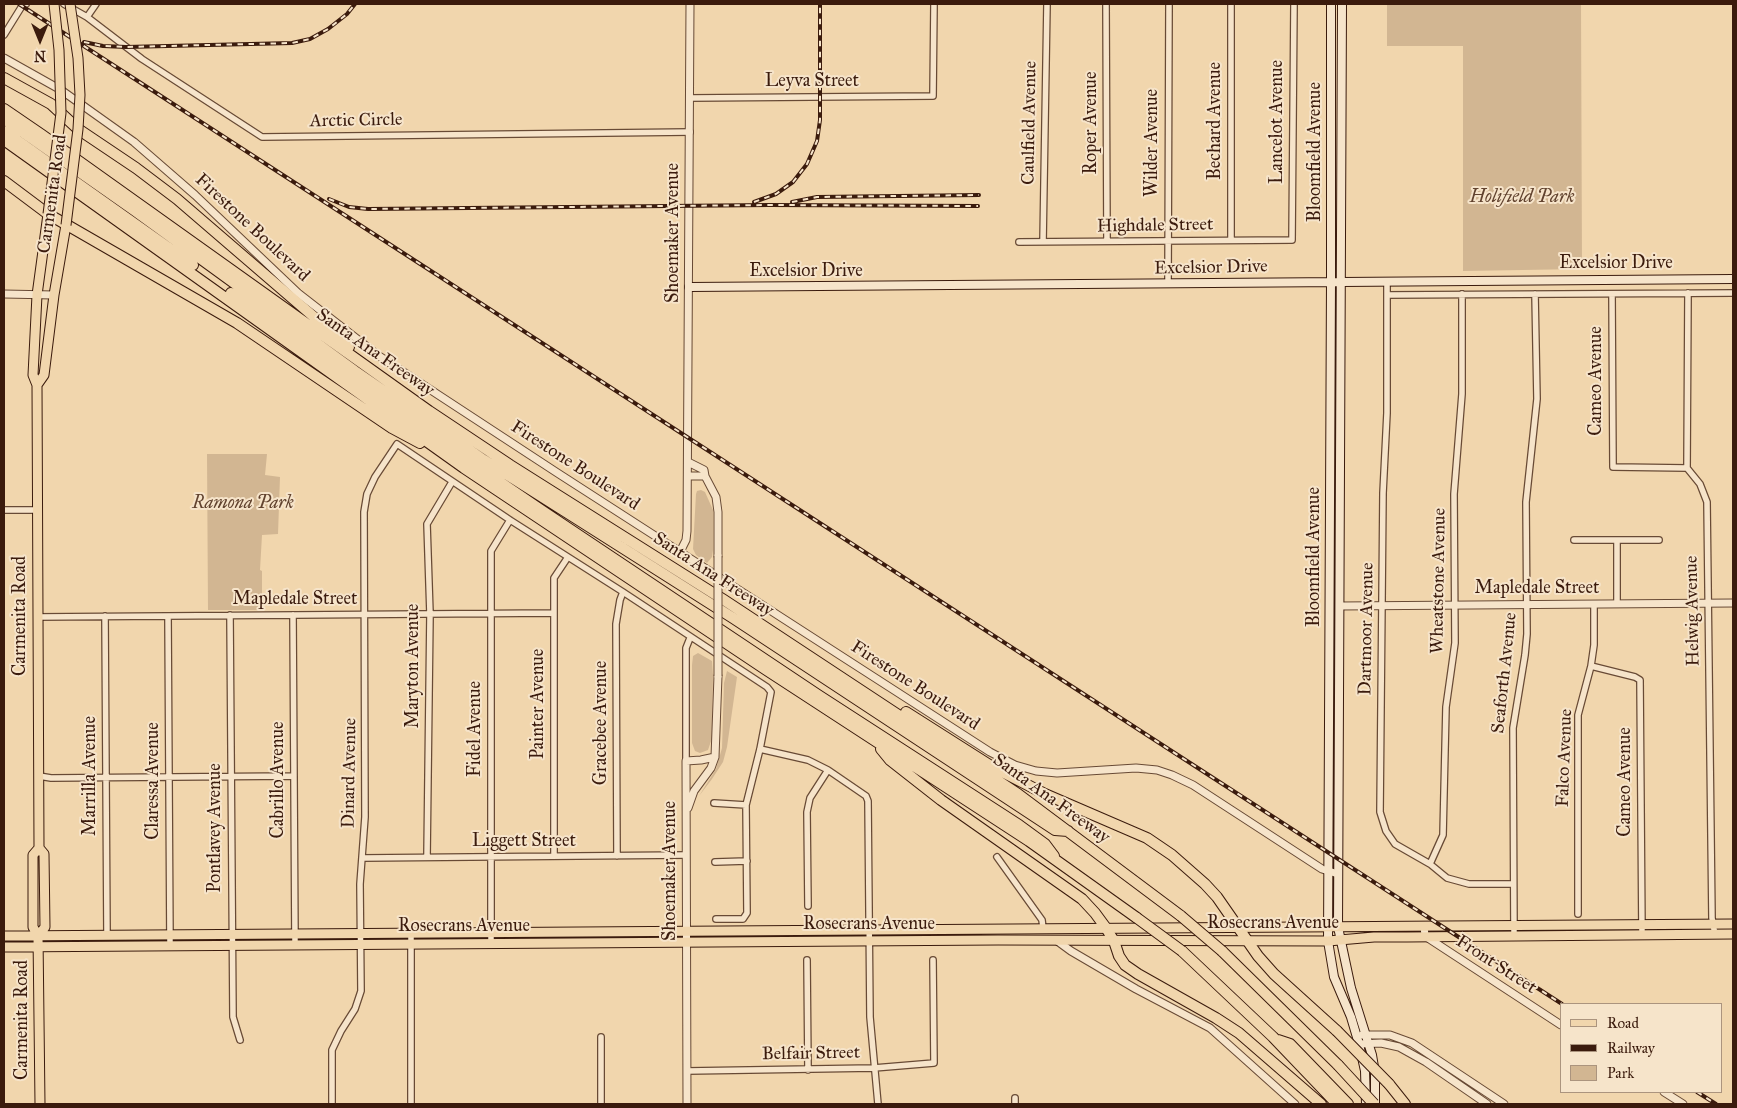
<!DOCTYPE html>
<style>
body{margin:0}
#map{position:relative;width:1737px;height:1108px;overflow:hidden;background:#f1d6ad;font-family:"IM FELL Great Primer",serif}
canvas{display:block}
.frame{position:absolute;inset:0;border:5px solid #3b1b0d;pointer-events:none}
.legend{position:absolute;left:1560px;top:1003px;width:162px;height:90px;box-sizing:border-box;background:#f6e4ca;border:1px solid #ab947e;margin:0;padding:6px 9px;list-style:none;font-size:15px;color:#3b1b0d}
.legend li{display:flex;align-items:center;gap:10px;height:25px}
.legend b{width:25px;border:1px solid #ab947e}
.north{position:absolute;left:15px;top:15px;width:50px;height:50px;-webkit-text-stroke:4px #f6e4ca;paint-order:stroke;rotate:180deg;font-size:14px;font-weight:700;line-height:20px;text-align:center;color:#3b1b0d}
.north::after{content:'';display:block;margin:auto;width:18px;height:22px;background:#3b1b0d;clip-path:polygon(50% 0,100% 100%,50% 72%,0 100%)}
</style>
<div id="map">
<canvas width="1737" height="1108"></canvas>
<div class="frame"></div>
<ul class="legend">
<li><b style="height:6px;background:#f1d6ad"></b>Road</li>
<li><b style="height:6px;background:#3b1b0d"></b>Railway</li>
<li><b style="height:14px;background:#d2b692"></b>Park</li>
</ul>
<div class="north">N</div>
</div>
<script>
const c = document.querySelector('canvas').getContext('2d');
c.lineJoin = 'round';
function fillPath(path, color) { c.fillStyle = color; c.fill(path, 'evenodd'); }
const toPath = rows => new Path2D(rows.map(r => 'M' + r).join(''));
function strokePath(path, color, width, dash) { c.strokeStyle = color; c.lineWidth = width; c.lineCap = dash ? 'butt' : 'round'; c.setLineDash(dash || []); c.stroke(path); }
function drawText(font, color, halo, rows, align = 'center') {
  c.font = font + ' "IM FELL Great Primer",serif'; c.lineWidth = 4; c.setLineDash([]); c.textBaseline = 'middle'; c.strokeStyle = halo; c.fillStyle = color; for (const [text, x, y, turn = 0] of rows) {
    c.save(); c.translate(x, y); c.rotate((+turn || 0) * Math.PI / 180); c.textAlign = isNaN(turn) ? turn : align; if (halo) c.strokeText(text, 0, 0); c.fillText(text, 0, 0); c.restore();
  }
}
const green = toPath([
 [1387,4,1581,4,1582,269,1463,271,1463,46,1387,46],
 [207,454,267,454,265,475,280,477,278,534,262,535,260,570,262,571,262,610,208,610],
 [701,490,705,492,713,510,713,550,712,557,707,563,696,555,693,549,696,494,697,491],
 [698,653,712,661,713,675,712,738,708,750,700,753,695,751,692,743,692,665,693,656],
 [727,671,737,677,727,747,723,762,712,779,699,796,716,769,722,748,724,683]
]);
const minor = toPath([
 [64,4,87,17,142,59,262,137,690,132],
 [1106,4,1107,241],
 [87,17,96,4],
 [4,35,22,6,26,4],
 [690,98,933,96,934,4],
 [1231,239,1231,4],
 [1019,242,1292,240,1294,4],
 [1043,242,1047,4],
 [1387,281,1387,413,1383,493,1380,812,1386,831,1395,844,1430,864,1447,878,1469,884,1513,884],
 [1168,283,1169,4],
 [1688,293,1687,468,1700,484,1707,502,1712,918,1715,935],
 [1612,294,1613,467,1687,468],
 [1387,295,1733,293],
 [4,510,37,510],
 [1574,540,1659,540],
 [1617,540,1617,604],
 [230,615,233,1017,240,1040],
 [293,615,295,944],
 [105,616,107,935],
 [168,616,170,945],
 [37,617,554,613],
 [1591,666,1635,677,1640,680,1642,935],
 [760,749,808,760,828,770,866,796,868,801,870,1017,878,1104],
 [686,761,686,648,690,638],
 [39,776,51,778,294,776],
 [714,803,746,805],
 [554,856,554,578,568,557],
 [617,856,616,624,620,600,623,592],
 [427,857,430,614,427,524,452,482],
 [997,857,1042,920,1043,928],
 [363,858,686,855],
 [715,862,747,861],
 [1430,864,1443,835,1446,707,1455,643,1454,494,1462,394,1462,294],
 [808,906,807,812,810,798,828,770],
 [1578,914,1578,715,1591,666,1594,645,1594,604],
 [411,933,411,1104],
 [1514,935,1513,728,1525,655,1527,634,1526,502,1537,399,1535,294],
 [491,943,491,551,510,520],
 [807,960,808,1070],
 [601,1037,601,1104],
 [687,1071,874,1068,934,1063,933,960],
 [332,1104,332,1050,341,1031,355,1009,361,991,360,884,365,817,364,512,367,494,375,477,397,444,510,520,623,592,767,687,771,692,760,749,746,805,747,913,743,919,716,919],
 [1015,1104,1015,1098]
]);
const tertiary = toPath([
 [4,58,61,90,134,142,195,195,298,293,379,356,556,472,990,752,1015,765,1036,771,1057,773,1136,768,1157,770,1172,775,1193,785,1322,869,1338,874],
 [4,294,54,295],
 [688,462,704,470,705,476,716,497,718,512,718,556],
 [688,476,705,476],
 [680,552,686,540,687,531,690,4],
 [1340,606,1733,603],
 [688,808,694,791,711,768,715,757,718,676],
 [1424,926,1425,936,1561,1025],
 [1056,940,1071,951,1136,989,1210,1028,1295,1104],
 [1362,1035,1390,1035,1412,1043,1504,1104],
 [1359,1044,1381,1043,1399,1047,1426,1062,1487,1104],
 [1664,1092,1683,1104],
 [687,1104,686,761,701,760,715,757]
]);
const secondary = toPath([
 [1331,4,1331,281,1328,941,1334,977,1351,1017,1359,1044,1365,1071,1366,1104],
 [1342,4,1338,927,1351,988,1372,1055,1375,1073,1375,1104],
 [689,287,1733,279]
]);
const primary = toPath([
 [37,385,44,375,54,295,66,225],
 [39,848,33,855,33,927,38,936,40,1104],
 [4,936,1733,924],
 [38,936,45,927,44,854,39,848,37,385,33,375,37,295,48,214],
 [4,947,998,940,1328,941,1374,937,1407,937,1733,934]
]);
const motorway = toPath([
 [4,78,51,104,78,129,136,168,177,199,349,347],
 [4,109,42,135,429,411,510,465,724,600,1018,794,1181,916],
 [4,119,135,211,355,371,484,460,733,618,1055,830,1068,831],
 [4,131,193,265],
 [4,140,464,468,765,669,1029,841,1137,918],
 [4,181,48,214,237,323,392,428,420,443],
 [231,293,431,435,541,510,818,695,1019,825,1045,844,1054,856],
 [906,712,991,766,1045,794,1147,838,1172,855,1205,884,1217,897,1258,956,1274,974,1337,1031],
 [881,749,890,760,941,800,1082,899,1095,913,1106,928,1114,941,1119,956,1125,965,1138,974,1216,1018,1239,1033,1321,1104],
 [1182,951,1273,1037,1337,1104],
 [1222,951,1338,1065],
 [1278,1040,1290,1044,1348,1104],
 [1389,1084,1405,1104]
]);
const rail = toPath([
 [19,4,1562,1004],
 [84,42,103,46,126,47,292,43,310,39,328,29,347,14,355,4],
 [329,199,349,207,368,209,769,205,978,206],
 [754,202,776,194,793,182,807,164,817,141,820,120,820,4],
 [792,202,817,197,979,195],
 [1697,1092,1716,1104]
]);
const tertiaryBridge = toPath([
 [718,676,718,556]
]);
const primaryBridge = toPath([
 [48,214,61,113,59,50,54,4],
 [66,225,78,129,80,95,78,58,70,4]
]);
const motorwayBridge = toPath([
 [1181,916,1222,951],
 [1137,918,1182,951],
 [1337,1031,1389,1084],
 [1338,1065,1374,1104]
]);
const streetNames = [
 ["Leyva Street",812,82],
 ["Arctic Circle",356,121,-1],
 ["Bechard Avenue",1216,121,-90],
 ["Lancelot Avenue",1278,122,-90],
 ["Caulfield Avenue",1030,123,-89],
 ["Roper Avenue",1092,123,-90],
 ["Wilder Avenue",1153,143,-90],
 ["Bloomfield Avenue",1316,152,-90],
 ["Carmenita Road",53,194,-82],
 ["Highdale Street",1155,226,-1],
 ["Firestone Boulevard",252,228,43],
 ["Shoemaker Avenue",674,233,-90],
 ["Excelsior Drive",1616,264],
 ["Excelsior Drive",1211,268,-1],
 ["Excelsior Drive",806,272],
 ["Santa Ana Freeway",375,353,35],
 ["Cameo Avenue",1597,381,-90],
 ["Firestone Boulevard",575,466,33],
 ["Bloomfield Avenue",1315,557,-90],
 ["Santa Ana Freeway",713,575,33],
 ["Wheatstone Avenue",1439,581,-89],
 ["Mapledale Street",1537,589],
 ["Mapledale Street",295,600],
 ["Helwig Avenue",1693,611,-91],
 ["Carmenita Road",21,616,-90],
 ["Dartmoor Avenue",1367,629,-89],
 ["Maryton Avenue",414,666,-90],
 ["Seaforth Avenue",1505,673,-84],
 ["Firestone Boulevard",915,686,33],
 ["Painter Avenue",539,704,-90],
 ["Gracebee Avenue",602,723,-90],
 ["Fidel Avenue",476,729,-90],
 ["Falco Avenue",1565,758,-88],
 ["Dinard Avenue",350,773,-89],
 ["Marrilla Avenue",91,776,-90],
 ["Cabrillo Avenue",279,780,-90],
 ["Claressa Avenue",154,781,-90],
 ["Cameo Avenue",1626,782,-90],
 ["Santa Ana Freeway",1051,799,36],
 ["Pontlavey Avenue",216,828,-90],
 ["Liggett Street",524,842],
 ["Shoemaker Avenue",671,871,-90],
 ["Rosecrans Avenue",1273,924],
 ["Rosecrans Avenue",869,925],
 ["Rosecrans Avenue",464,927],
 ["Front Street",1496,965,33],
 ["Carmenita Road",23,1020,-90],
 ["Belfair Street",811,1054,-1]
];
const parkNames = [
 ["Holifield Park",1522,198],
 ["Ramona Park",243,504]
];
fillPath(green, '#d2b692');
strokePath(minor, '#684a35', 8);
strokePath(tertiary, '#684a35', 9);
strokePath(secondary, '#3b1b0d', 10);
strokePath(primary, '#3b1b0d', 11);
strokePath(motorway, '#3b1b0d', 12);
strokePath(minor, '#f6e4ca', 5.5);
strokePath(tertiary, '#f6e4ca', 7);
strokePath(secondary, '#f6e4ca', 8);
strokePath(primary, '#f1d6ad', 9);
strokePath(motorway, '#f1d6ad', 10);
strokePath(rail, '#3b1b0d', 4);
strokePath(rail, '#f6e4ca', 2, [5.5]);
strokePath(tertiaryBridge, '#684a35', 9, []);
strokePath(primaryBridge, '#3b1b0d', 11, []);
strokePath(motorwayBridge, '#3b1b0d', 12, []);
strokePath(tertiaryBridge, '#f6e4ca', 7);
strokePath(primaryBridge, '#f1d6ad', 9);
strokePath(motorwayBridge, '#f1d6ad', 10);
drawText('18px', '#3b1b0d', '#f6e4ca', streetNames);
drawText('italic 18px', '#61422e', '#f6e4ca', parkNames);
</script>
